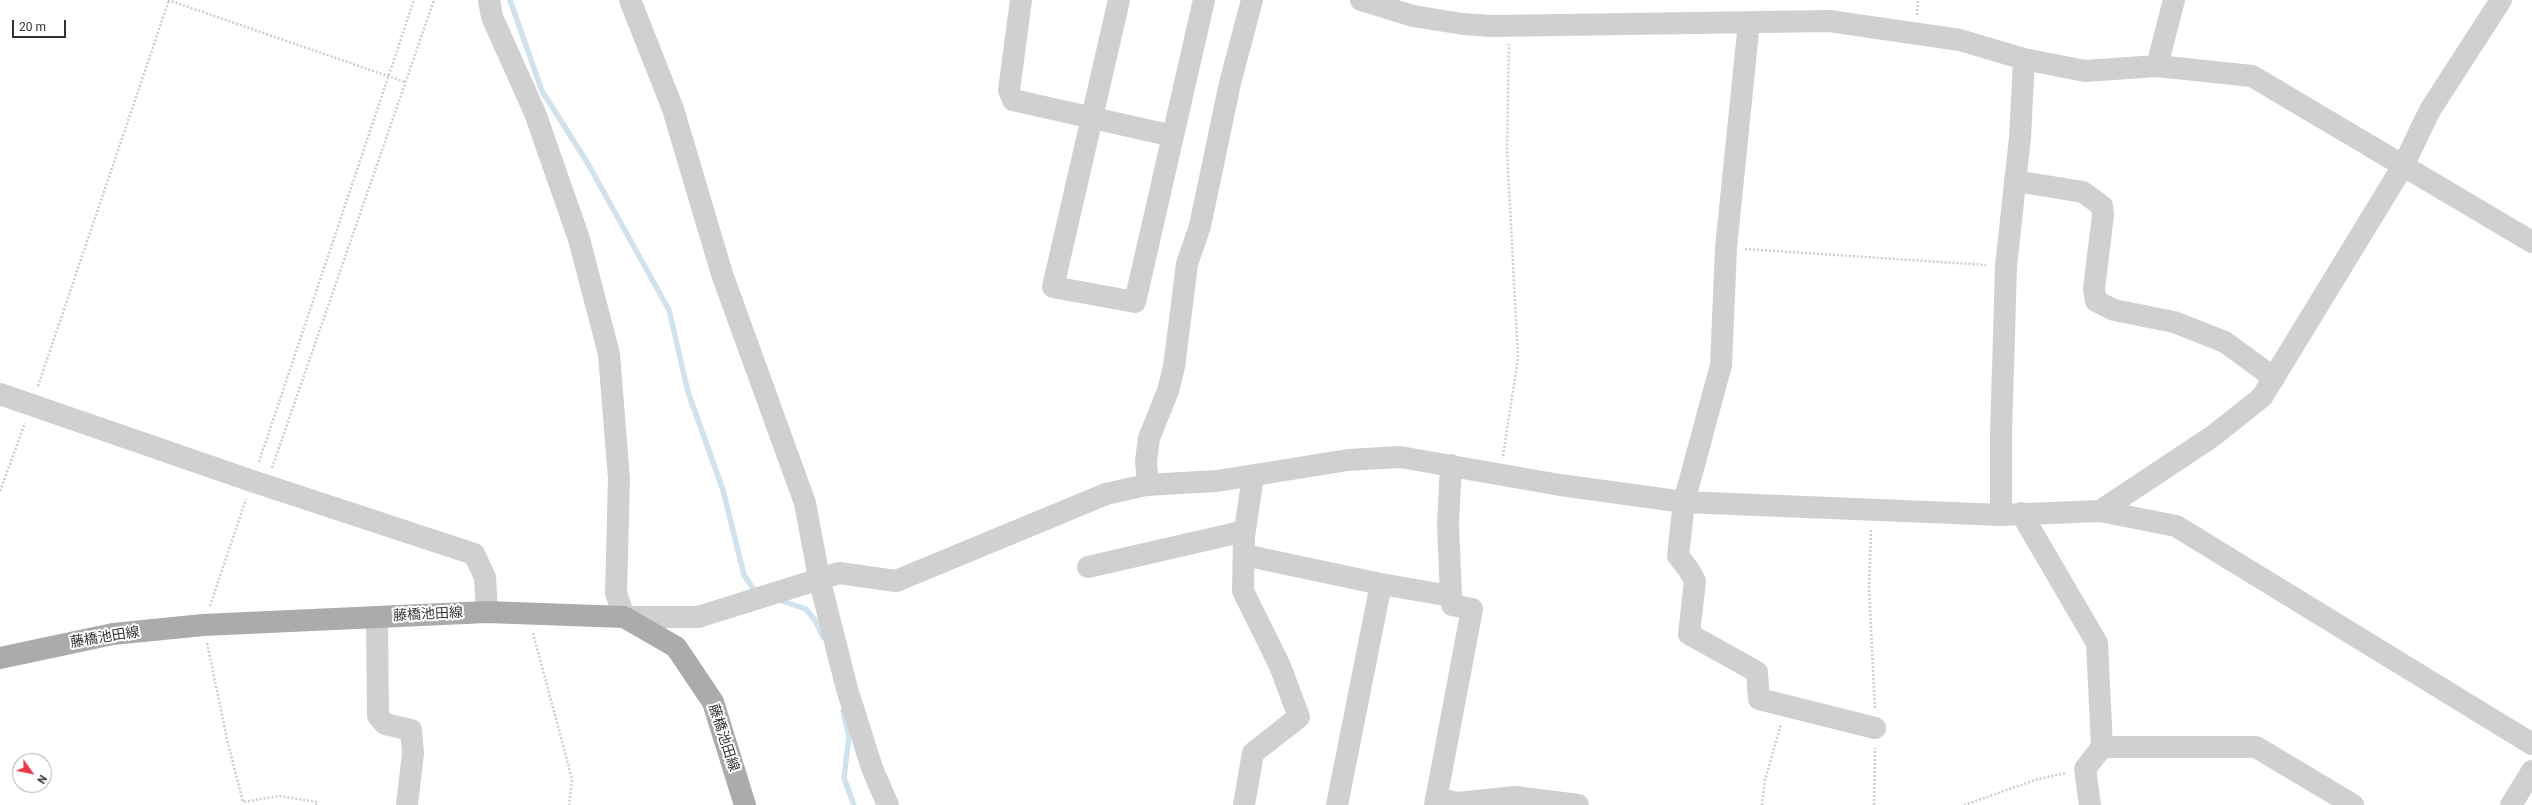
<!DOCTYPE html>
<meta charset="utf-8">
<style>
body{margin:0}
#map{position:relative;width:2532px;height:805px;overflow:hidden;background:#fff;font-family:Roboto,sans-serif}
canvas{display:block}
.north{position:absolute;left:12px;top:753px;width:40px;height:40px;box-sizing:border-box;background:#fff;border:1px solid #adadad;border-radius:50%;rotate:123deg;font-size:11px;font-weight:700;line-height:16px;text-align:center;color:#333}
.north::after{content:'';display:block;margin:auto;width:14px;height:18px;background:#e63946;clip-path:polygon(50% 0,100% 100%,50% 72%,0 100%)}
.scale{position:absolute;left:12px;top:20px;width:54px;height:18px;box-sizing:border-box;border:2px solid #333;border-top:0;padding-left:5px;font-size:12px;line-height:14px;white-space:nowrap;color:#333;-webkit-text-stroke:3px #fff;paint-order:stroke}
</style>
<div id="map">
<canvas width="2532" height="805"></canvas>
<div class="north">N</div>
<div class="scale">20 m</div>
</div>
<script>
const c = document.querySelector('canvas').getContext('2d');
c.lineJoin = 'round';
const toPath = rows => new Path2D(rows.map(r => 'M' + r).join(''));
function strokePath(path, color, width, dash) { c.strokeStyle = color; c.lineWidth = width; c.lineCap = dash ? 'butt' : 'round'; c.setLineDash(dash || []); c.stroke(path); }
function drawText(font, color, halo, rows, align = 'center') {
  c.font = font + ' Roboto,"Noto Sans JP",sans-serif'; c.lineWidth = 4; c.setLineDash([]); c.textBaseline = 'middle'; c.strokeStyle = halo; c.fillStyle = color; for (const [text, x, y, turn = 0] of rows) {
    c.save(); c.translate(x, y); c.rotate((+turn || 0) * Math.PI / 180); c.textAlign = isNaN(turn) ? turn : align; if (halo) c.strokeText(text, 0, 0); c.fillText(text, 0, 0); c.restore();
  }
}
const stream = toPath([
 [510,0,542,91,587,162,669,310,688,392,723,490,744,575,753,588],
 [782,601,806,609,815,620,823,637],
 [843,711,849,736,844,778,854,805]
]);
const path = toPath([
 [168,0,405,82],
 [1917,15,1918,0],
 [1745,249,1986,265],
 [38,386,169,0],
 [1503,456,1518,358,1507,150,1509,44],
 [259,462,414,0],
 [272,468,434,0],
 [0,491,25,423],
 [1871,530,1869,588,1875,709],
 [210,606,246,499],
 [533,633,572,779,569,805],
 [207,643,227,739,243,802,279,796,317,802,316,805],
 [1762,805,1765,780,1781,724],
 [1874,805,1875,748],
 [1964,805,2038,779,2066,773]
]);
const minor = toPath([
 [489,0,492,17,535,113,579,239,609,354,619,479,616,593,624,617,698,617,839,573,896,581,1106,494,1146,485,1217,481,1348,460,1400,457,1560,485,1684,502,2001,515,2100,511,2176,526,2532,744],
 [630,0,673,109,722,274,805,503,819,578,847,689,872,768,888,805],
 [1021,0,1009,90,1013,100,1173,136],
 [1119,0,1053,287,1135,302,1204,0],
 [1361,0,1413,16,1463,24,1492,26,1829,21,1960,40,2024,59,2085,71,2157,66,2252,76,2532,242],
 [1749,22,1726,248,1721,365,1684,502,1678,556,1689,570,1695,581,1689,634,1757,672,1759,699,1875,728],
 [2157,66,2174,0],
 [2015,181,2083,192,2102,206,2103,215,2094,289,2096,301,2114,310,2174,322,2225,342,2274,378],
 [0,394,252,481,474,554,485,577,487,612],
 [1148,485,1146,461,1149,438,1168,391,1174,367,1187,264,1200,226,1230,83,1252,0],
 [2100,511,2213,436,2262,397,2403,166,2430,110,2501,0],
 [2021,513,2097,643,2102,747,2085,769,2090,805],
 [2001,515,2001,436,2006,266,2020,138,2024,59],
 [1244,555,1381,584,1451,596],
 [1088,567,1245,531],
 [377,617,378,716,385,724,411,730,413,753,407,805],
 [2102,747,2256,747,2353,805],
 [1436,798,1457,803,1516,797,1578,805],
 [1244,805,1253,753,1299,717,1280,666,1243,591,1244,537,1253,476],
 [1337,805,1381,584],
 [1435,805,1472,609,1452,605,1451,596,1448,524,1451,465],
 [2511,805,2532,771]
]);
const major = toPath([
 [0,658,113,634,203,625,487,612,624,617,676,647,713,702,745,805]
]);
const streetNames = [
 ["藤橋池田線",428,615,-3],
 ["藤橋池田線",105,638,-9],
 ["藤橋池田線",723,738,72]
];
strokePath(stream, '#cfe2ee', 5.5);
strokePath(path, '#cdcdcd', 2.5, [2, 2]);
strokePath(minor, '#d0d0d0', 22);
strokePath(major, '#ababab', 22);
drawText('14px', '#333', '#fff', streetNames);
</script>
